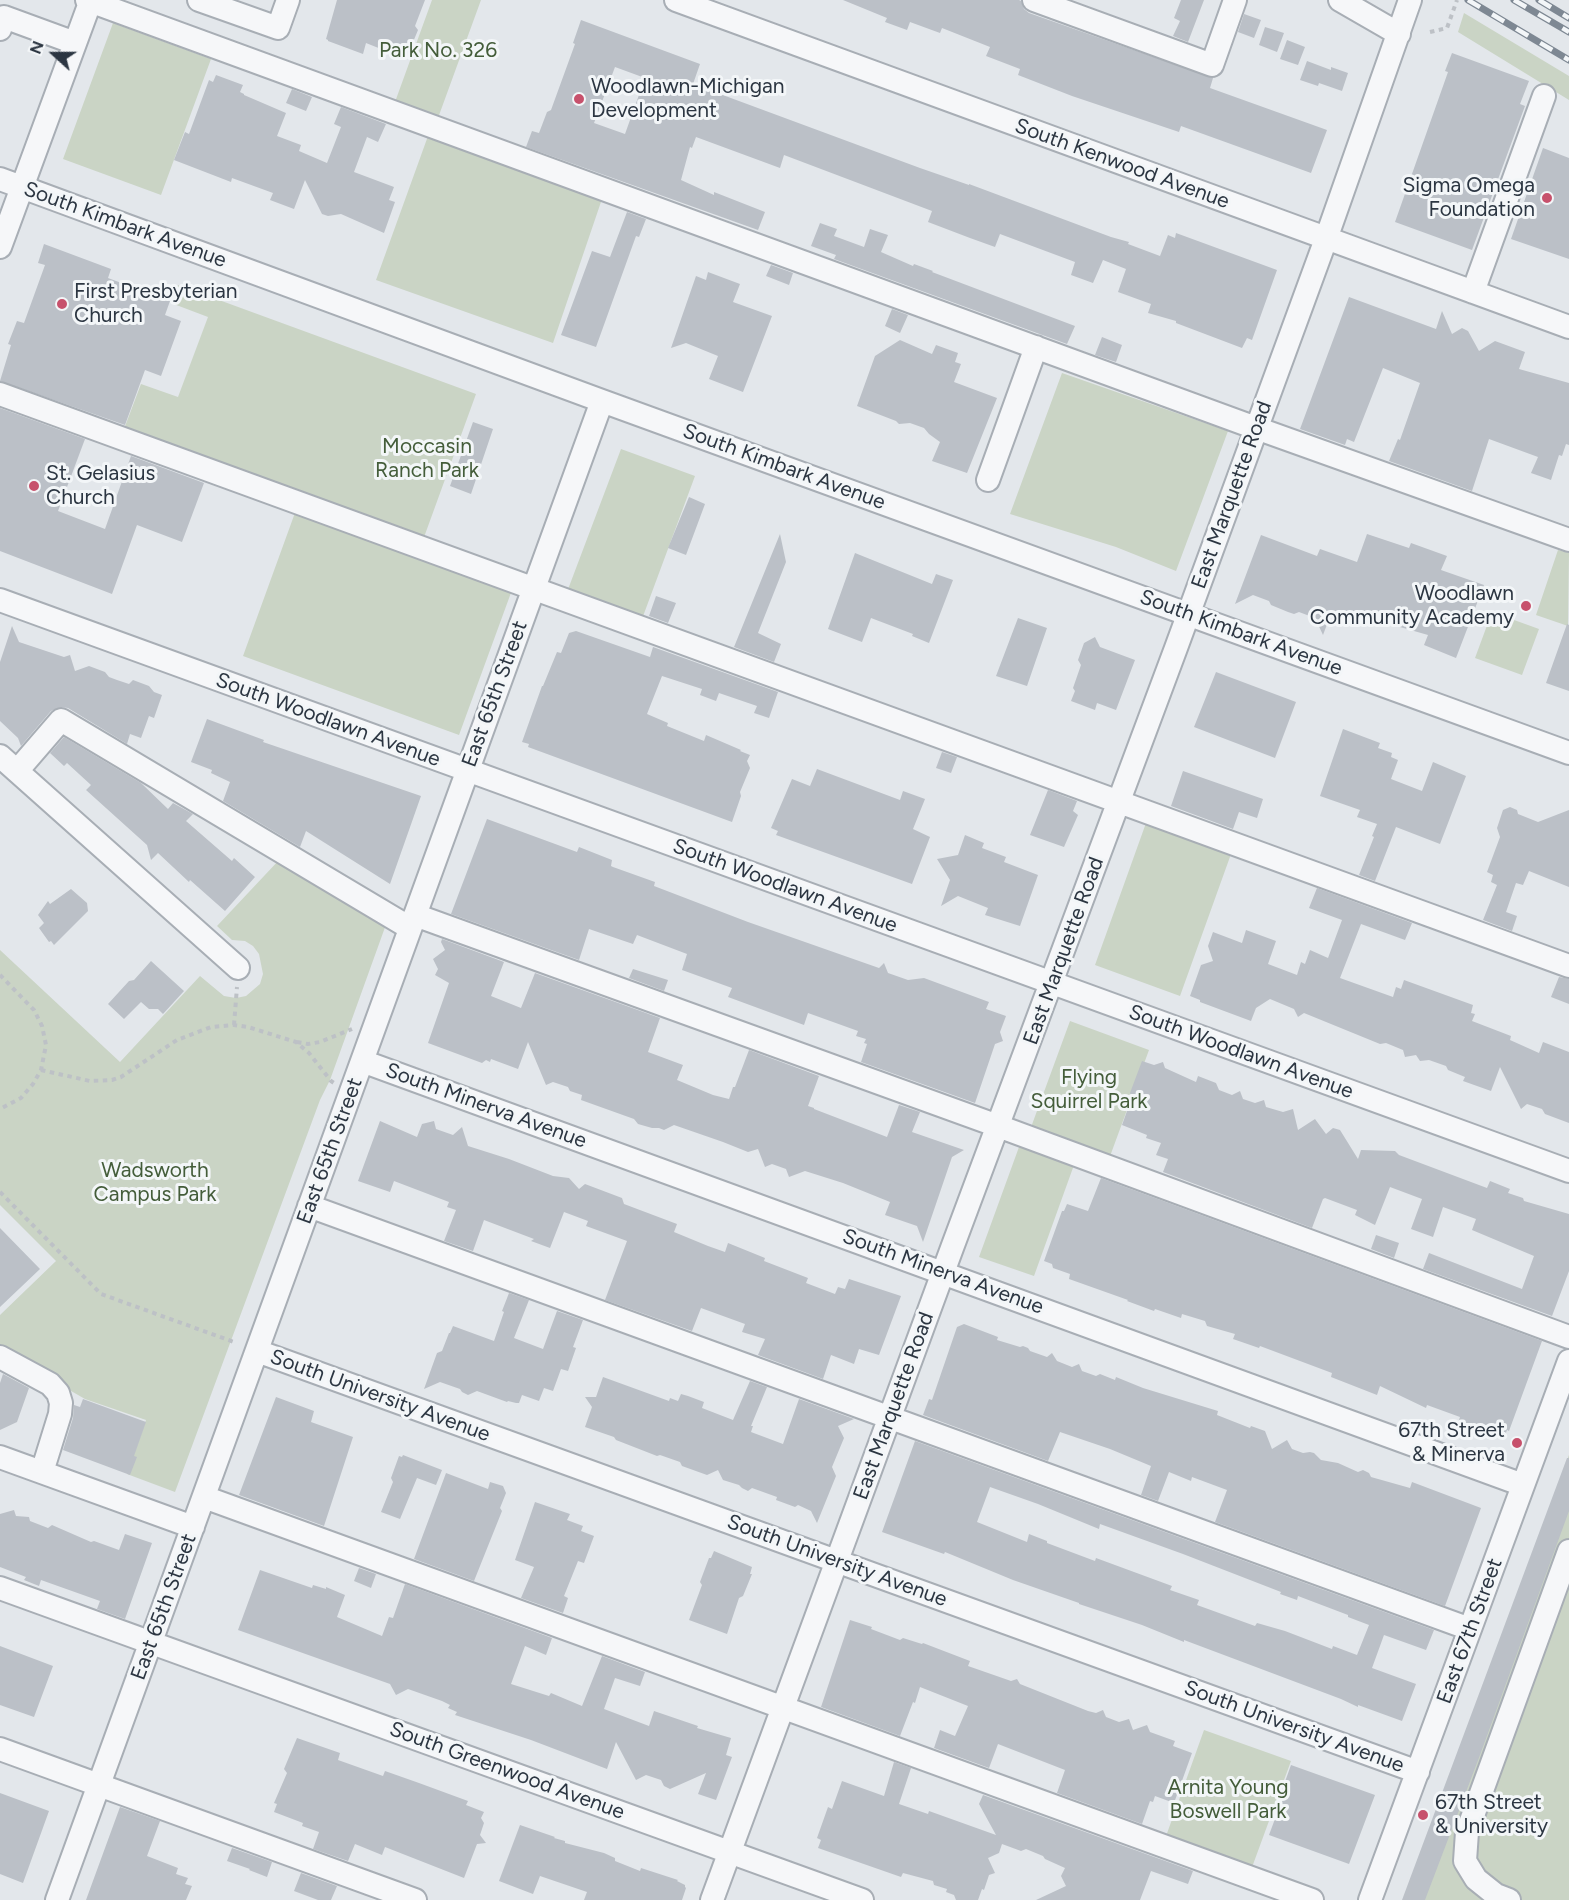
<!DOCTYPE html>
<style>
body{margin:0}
#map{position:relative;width:1569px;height:1900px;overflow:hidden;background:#e3e7eb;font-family:Figtree,sans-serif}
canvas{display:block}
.north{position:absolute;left:24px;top:24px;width:60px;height:60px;-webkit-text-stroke:4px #f3f6f8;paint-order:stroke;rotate:291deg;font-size:16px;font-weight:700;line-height:24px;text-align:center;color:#2c3642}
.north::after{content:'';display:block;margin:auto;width:21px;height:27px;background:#2c3642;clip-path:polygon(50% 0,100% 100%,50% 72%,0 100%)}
</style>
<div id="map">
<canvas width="1569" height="1900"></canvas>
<div class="north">N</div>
</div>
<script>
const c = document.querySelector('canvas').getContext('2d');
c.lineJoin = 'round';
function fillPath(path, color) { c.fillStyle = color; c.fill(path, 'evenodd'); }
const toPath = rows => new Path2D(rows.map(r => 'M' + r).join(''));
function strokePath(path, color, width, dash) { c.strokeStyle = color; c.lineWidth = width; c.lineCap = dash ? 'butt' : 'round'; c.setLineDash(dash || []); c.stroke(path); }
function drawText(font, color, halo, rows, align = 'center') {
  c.font = font + ' Figtree,sans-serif'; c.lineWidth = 6; c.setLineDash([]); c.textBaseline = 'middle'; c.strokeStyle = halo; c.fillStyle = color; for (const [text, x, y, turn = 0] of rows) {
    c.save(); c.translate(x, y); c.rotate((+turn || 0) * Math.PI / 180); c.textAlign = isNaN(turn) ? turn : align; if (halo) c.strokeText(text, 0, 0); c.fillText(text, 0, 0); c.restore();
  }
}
const green = toPath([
 [432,0,481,0,438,118,395,102],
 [1464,13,1569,76,1569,100,1458,32],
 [113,23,211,59,161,195,63,159],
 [428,136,603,196,553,343,376,280],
 [178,285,476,394,423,540,124,429,141,384,178,397,208,317,171,303],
 [1062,373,1228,431,1176,571,1116,547,1010,514],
 [621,449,695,476,642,619,567,592],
 [296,510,512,590,459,735,243,656],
 [1558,550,1569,553,1568,626,1536,615],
 [1492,612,1539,629,1522,675,1475,658],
 [1146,823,1231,854,1180,996,1095,965],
 [280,859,388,919,330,1080,320,1100,175,1492,127,1474,146,1420,85,1399,0,1350,0,1315,56,1261,0,1205,0,950,120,1062,200,976,224,996,236,998,246,996,260,984,263,974,259,954,253,946,245,941,232,940,217,926],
 [1070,1021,1149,1050,1109,1159,1030,1130],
 [1019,1147,1074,1165,1034,1276,979,1257],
 [1569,1455,1569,1900,1404,1900],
 [1204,1730,1291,1761,1251,1870,1165,1839]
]);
const building = toPath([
 [337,0,425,0,415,26,418,30,406,59,366,43,363,54,328,41,328,40,326,39],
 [843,0,1019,0,1021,1,1024,9,1029,13,1213,78,1210,88,1327,130,1311,173,1181,126,1179,132,1072,96,1018,75,1020,69,986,56,990,47,942,28,940,33,910,22,907,30,885,22,887,18],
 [1181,0,1204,0,1188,42,1173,36,1180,21,1174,18],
 [1244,14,1261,20,1254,38,1238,32],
 [581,20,700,64,693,84,920,168,969,185,969,184,1111,237,1129,242,1128,244,1160,256,1168,235,1175,238,1176,233,1277,270,1252,340,1247,338,1242,348,1176,323,1176,321,1148,313,1151,304,1118,292,1126,269,1103,260,1093,283,1071,275,1075,262,1000,234,995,247,970,238,928,222,932,211,784,155,780,168,696,137,692,148,690,147,681,180,714,195,714,192,765,212,758,230,526,147,532,131,539,133,547,112,551,110,575,44,573,43],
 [615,67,645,78,625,134,594,123],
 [1265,27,1284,33,1277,52,1259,45],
 [1287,40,1305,47,1298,65,1280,59],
 [1452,53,1529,81,1520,104,1525,106,1472,250,1395,222,1448,72,1445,71],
 [1307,61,1331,70,1331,67,1348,73,1342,91,1319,83,1318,86,1300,80],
 [216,75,243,85,240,92,244,94,244,95,286,113,277,136,301,145,299,151,327,163,341,127,334,124,341,107,386,124,378,142,367,137,354,172,394,187,389,200,395,202,384,233,341,214,328,216,322,214,305,180,294,209,270,200,273,193,232,178,231,182,174,160,185,132,189,134,209,80,213,82],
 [292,89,312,97,306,111,286,103],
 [1543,148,1569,158,1569,259,1511,239],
 [627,212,646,219,639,237,636,236,596,347,561,335,592,251,610,257],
 [820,223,837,229,834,236,864,247,870,229,888,235,881,252,913,266,914,264,933,271,932,272,1075,326,1067,344,834,259,836,255,811,246],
 [44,244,111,269,108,278,170,301,165,315,181,321,161,376,145,370,125,425,0,381,11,345,8,344,17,321,24,323,45,265,38,263],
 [771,265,793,273,789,285,766,276],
 [708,272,740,284,733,302,772,316,743,392,709,379,718,356,686,343,671,348,696,276,706,280],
 [1349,297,1436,329,1442,311,1452,334,1462,328,1468,331,1479,351,1495,341,1525,352,1519,369,1569,383,1569,445,1566,444,1562,456,1559,455,1551,480,1531,473,1538,457,1489,439,1472,491,1389,461,1398,439,1400,440,1420,383,1383,368,1354,442,1347,439,1345,445,1300,429],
 [892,309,908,315,900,333,885,326],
 [1102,337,1122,345,1116,362,1095,355],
 [900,340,932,354,936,345,958,353,955,362,961,364,954,382,997,398,967,473,932,461,940,442,929,434,924,428,910,423,899,424,896,421,857,406,875,356],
 [0,408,85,439,58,511,105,529,131,456,204,483,182,542,137,525,112,594,0,551],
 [473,422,493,429,471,494,450,486],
 [689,497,705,504,686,555,668,548],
 [780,534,786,562,758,633,781,644,774,662,734,647],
 [1367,534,1409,548,1411,543,1447,556,1441,570,1484,585,1456,658,1424,645,1428,635,1400,627,1375,616,1371,626,1332,611,1323,635,1315,618,1299,612,1294,614,1288,612,1271,605,1269,601,1253,595,1235,604,1261,535,1317,556,1320,549,1357,562],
 [855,553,932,584,936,574,953,580,929,643,912,636,913,634,871,618,862,642,828,629],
 [656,596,676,603,668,623,649,616],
 [1018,618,1047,628,1027,686,996,676],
 [1567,624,1569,625,1569,691,1546,683],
 [12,626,19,642,64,657,70,655,75,671,89,666,105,672,109,677,117,680,129,684,133,680,149,686,154,692,162,695,154,718,149,716,141,738,130,734,127,744,68,708,61,707,51,711,21,746,18,738,0,721,0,662],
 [576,631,650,657,653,647,778,692,769,718,754,713,757,706,719,693,716,701,700,695,702,689,662,676,647,714,668,723,667,726,704,741,706,735,741,750,740,751,750,755,747,761,750,768,740,792,741,796,732,822,528,747,529,744,522,742,542,686,543,686,557,652,561,653,569,633],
 [1095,637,1100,647,1135,660,1116,710,1097,703,1095,710,1071,701,1075,691,1073,688,1081,665,1078,660,1084,643],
 [1216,672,1296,702,1275,758,1194,727],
 [207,719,264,740,263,742,421,796,390,884,306,831,300,847,223,801,230,782,211,773,212,770,191,762],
 [1343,729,1380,743,1378,748,1392,753,1391,757,1398,760,1391,779,1422,791,1433,762,1466,776,1440,844,1396,827,1375,881,1359,875,1374,837,1372,836,1377,824,1357,817,1360,810,1320,796],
 [64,737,141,783,168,809,173,803,193,814,186,821,232,861,234,858,255,877,225,911,190,880,189,882,158,853,151,860,147,845,86,790,91,785,67,763,64,766,50,753],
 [942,752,957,757,951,773,936,768],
 [817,769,900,800,903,791,925,799,913,829,930,837,912,884,776,835,778,831,771,828,792,779,810,786],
 [1183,771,1263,799,1257,818,1239,812,1233,829,1171,806],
 [1048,790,1077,801,1073,811,1078,815,1064,847,1030,835],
 [1510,807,1517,810,1518,814,1538,822,1569,810,1569,887,1529,871,1523,885,1516,883,1506,912,1517,916,1512,931,1483,920,1497,885,1491,882,1493,875,1487,872,1500,837,1497,828,1503,810],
 [487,819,577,852,579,847,612,860,611,866,613,867,655,882,654,886,748,922,879,968,884,963,888,973,908,980,924,978,989,1002,986,1009,1006,1016,1000,1032,1003,1041,995,1044,975,1103,861,1062,867,1044,864,1043,866,1039,856,1036,858,1031,808,1013,804,1025,728,997,732,988,682,970,687,954,637,935,633,944,589,929,579,960,451,914],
 [965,835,984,843,982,848,1006,857,1004,862,1038,875,1020,926,985,915,988,908,958,896,941,906,950,880,937,859,958,855],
 [1317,888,1412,923,1405,940,1361,924,1340,978,1393,997,1396,987,1401,989,1404,980,1473,1005,1471,1013,1475,1014,1472,1021,1511,1036,1510,1040,1539,1053,1543,1042,1569,1052,1569,1123,1545,1114,1542,1109,1527,1104,1521,1109,1500,1067,1491,1091,1463,1081,1465,1077,1448,1070,1446,1066,1429,1060,1420,1061,1416,1055,1405,1057,1403,1050,1386,1043,1380,1044,1304,1013,1298,1017,1294,1009,1270,999,1256,1008,1251,1021,1200,1002,1200,1000,1190,996,1201,965,1213,961,1208,946,1213,932,1242,943,1246,930,1276,941,1268,964,1297,975,1301,962,1305,964,1310,950,1328,958,1342,920,1309,908],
 [71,889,87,903,88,911,54,945,51,941,49,942,39,928,44,923,38,915,48,901,50,904],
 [442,939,504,962,491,996,521,1008,535,973,660,1018,648,1052,683,1065,677,1080,713,1095,729,1099,733,1087,735,1087,749,1050,819,1076,808,1106,814,1108,814,1109,887,1137,899,1105,920,1112,912,1132,964,1150,952,1157,923,1242,917,1226,885,1215,890,1202,843,1183,805,1171,789,1177,786,1169,772,1164,765,1167,758,1149,748,1152,723,1142,674,1125,664,1130,659,1128,652,1128,638,1124,634,1119,581,1100,582,1095,570,1091,568,1087,553,1082,546,1085,528,1042,518,1069,491,1059,490,1062,486,1060,482,1063,428,1043,449,983,435,975,438,969,433,959,445,950,441,942],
 [151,961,184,991,163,1014,158,1009,149,1009,141,1002,124,1019,108,1004,129,981,134,980],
 [633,969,668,980,664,991,629,978],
 [1559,977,1569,979,1569,1004,1551,997],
 [1142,1061,1154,1065,1163,1062,1165,1068,1196,1082,1198,1076,1216,1083,1219,1090,1232,1095,1240,1091,1243,1099,1255,1103,1264,1100,1266,1107,1283,1112,1293,1109,1298,1130,1315,1119,1326,1134,1333,1128,1340,1130,1358,1159,1361,1150,1395,1151,1399,1155,1487,1188,1490,1181,1510,1189,1508,1193,1523,1198,1524,1201,1569,1214,1569,1271,1552,1316,1423,1269,1429,1253,1522,1289,1534,1256,1472,1230,1476,1219,1443,1207,1433,1237,1411,1229,1422,1199,1390,1187,1375,1225,1355,1215,1357,1210,1325,1198,1323,1199,1312,1228,1163,1172,1168,1159,1156,1155,1161,1143,1146,1138,1147,1135,1122,1125,1132,1097,1130,1093],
 [380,1121,417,1137,422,1124,434,1121,436,1129,453,1135,462,1127,468,1146,509,1159,553,1176,569,1178,579,1189,585,1184,622,1198,624,1204,677,1224,674,1232,708,1246,725,1252,728,1243,765,1258,764,1261,808,1278,806,1283,835,1294,838,1287,845,1289,849,1279,901,1296,879,1355,859,1349,854,1364,831,1355,823,1379,758,1355,765,1339,742,1332,745,1324,701,1308,692,1331,605,1300,627,1241,586,1226,588,1221,564,1212,550,1248,531,1241,534,1239,484,1220,473,1251,444,1241,456,1210,447,1207,449,1202,394,1181,390,1192,358,1181],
 [1101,1178,1542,1341,1509,1431,1507,1430,1504,1438,1459,1420,1460,1417,1427,1405,1426,1408,1380,1386,1377,1395,1331,1377,1332,1373,1260,1346,1259,1348,1233,1339,1235,1334,1207,1326,1205,1321,1182,1314,1181,1318,1155,1309,1154,1311,1127,1301,1128,1300,1069,1279,1070,1274,1053,1268,1052,1264,1044,1261,1062,1211,1064,1211,1067,1204,1088,1211],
 [0,1228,40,1269,0,1307],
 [1376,1235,1399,1243,1394,1258,1371,1249],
 [509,1293,529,1300,514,1338,543,1349,557,1311,583,1320,573,1347,576,1348,568,1371,561,1369,553,1391,544,1388,539,1401,522,1395,519,1403,516,1403,508,1401,507,1402,477,1391,468,1395,462,1392,460,1389,440,1382,424,1389,437,1353,442,1351,449,1333,450,1333,453,1326,494,1341,504,1312,502,1311],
 [964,1324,998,1337,997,1340,1020,1347,1023,1346,1028,1348,1030,1351,1047,1357,1052,1353,1057,1361,1072,1367,1079,1364,1082,1371,1096,1376,1100,1374,1115,1380,1116,1377,1143,1388,1218,1411,1217,1415,1250,1428,1251,1426,1265,1431,1272,1449,1287,1440,1292,1449,1303,1453,1310,1452,1314,1453,1321,1460,1338,1463,1358,1472,1363,1470,1369,1473,1371,1477,1410,1488,1412,1482,1481,1508,1445,1606,1215,1522,1227,1490,1192,1477,1191,1481,1169,1472,1158,1501,1141,1495,1151,1466,1110,1449,1060,1432,1048,1461,923,1415,929,1399,932,1400,957,1327],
 [3,1374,29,1388,17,1422,0,1430,0,1383],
 [603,1377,669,1401,670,1398,678,1401,681,1394,688,1396,704,1402,702,1408,733,1420,750,1381,767,1387,751,1426,753,1426,751,1432,783,1444,799,1399,854,1419,838,1426,844,1438,832,1467,836,1476,817,1523,811,1511,798,1505,795,1507,776,1500,777,1497,752,1488,748,1491,742,1488,739,1485,723,1480,718,1470,707,1475,682,1466,680,1462,660,1455,657,1456,616,1440,614,1437,585,1427,592,1407,585,1397,596,1397],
 [276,1397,314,1411,311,1422,353,1437,324,1526,239,1495],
 [83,1399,146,1422,134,1456,137,1457,130,1475,63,1450,73,1418,74,1405,80,1407],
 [915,1441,1434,1630,1426,1650,1384,1635,1372,1668,1416,1684,1402,1721,1358,1705,1358,1707,1341,1699,1184,1640,1184,1642,1142,1625,1079,1604,1079,1603,1013,1580,945,1552,944,1554,882,1532],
 [990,1487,1038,1504,1099,1529,1100,1524,1183,1554,1281,1592,1280,1594,1297,1600,1298,1596,1348,1615,1348,1617,1369,1625,1357,1655,1333,1646,1332,1649,1285,1631,1257,1623,1255,1626,1197,1605,1199,1600,1170,1590,1172,1586,1096,1558,1095,1561,1047,1543,1047,1541,1029,1534,1027,1542,977,1522],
 [403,1455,442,1470,436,1485,417,1478,400,1519,381,1512,393,1482,391,1478,399,1456,402,1457],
 [1567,1458,1569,1458,1569,1511,1480,1755,1425,1900,1402,1900],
 [446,1473,488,1489,490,1482,503,1486,506,1493,500,1508,502,1511,474,1581,414,1559],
 [535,1502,570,1514,567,1520,583,1526,581,1531,594,1536,584,1563,578,1561,564,1596,568,1598,563,1613,521,1598,534,1567,515,1560],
 [14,1510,16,1516,29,1517,30,1521,48,1528,52,1525,91,1542,94,1541,119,1550,125,1534,152,1543,125,1619,97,1609,100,1601,41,1580,39,1586,24,1580,26,1577,0,1567,0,1514],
 [714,1551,752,1567,750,1574,752,1574,743,1596,739,1598,727,1634,689,1620,702,1585,700,1582,709,1558,711,1558],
 [359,1568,376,1574,371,1588,354,1581],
 [260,1570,312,1588,313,1585,326,1589,326,1587,345,1595,337,1617,382,1636,389,1617,393,1618,405,1584,552,1638,546,1655,525,1646,511,1684,549,1696,551,1693,582,1706,602,1656,645,1672,640,1686,615,1678,604,1709,649,1726,654,1711,698,1726,697,1728,731,1738,726,1755,732,1757,716,1800,698,1794,706,1773,670,1789,664,1786,661,1780,646,1775,636,1780,616,1742,607,1769,531,1740,455,1715,457,1712,448,1708,450,1705,442,1701,408,1689,396,1695,390,1684,238,1630],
 [850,1620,872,1627,871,1629,900,1640,903,1638,922,1644,923,1643,970,1661,968,1666,1011,1681,1017,1679,1020,1684,1088,1711,1096,1713,1103,1710,1106,1717,1119,1722,1129,1719,1133,1730,1147,1725,1150,1732,1175,1741,1173,1746,1192,1753,1174,1803,1155,1796,1153,1802,1150,1801,1142,1824,1057,1793,1065,1770,998,1744,989,1768,934,1748,940,1730,955,1736,968,1706,920,1687,915,1703,913,1702,900,1736,821,1707],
 [0,1646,53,1666,34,1717,0,1705],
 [297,1738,340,1753,338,1760,383,1776,385,1771,419,1783,468,1801,466,1805,484,1812,481,1818,484,1823,480,1835,486,1843,477,1844,464,1878,385,1847,382,1855,355,1844,348,1861,313,1849,319,1832,302,1826,303,1823,274,1812,277,1804,274,1803,287,1773,284,1769],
 [894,1762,911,1768,899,1804,928,1814,929,1811,996,1835,979,1804,983,1795,1193,1871,1188,1884,1151,1871,1140,1900,1036,1900,1066,1886,1061,1876,1065,1868,1045,1859,1043,1856,1026,1849,1021,1851,1002,1844,999,1853,988,1858,995,1873,989,1875,984,1890,982,1889,978,1900,956,1900,954,1895,946,1892,947,1889,934,1885,933,1881,903,1873,901,1877,818,1848,821,1840,817,1838,828,1807,832,1809,842,1781,884,1796],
 [1291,1765,1375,1795,1349,1864,1269,1835,1285,1792,1282,1790],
 [0,1793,49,1811,23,1883,0,1874],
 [120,1807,160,1821,147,1856,178,1868,176,1874,188,1878,185,1884,192,1886,186,1900,86,1900],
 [520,1825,555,1837,554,1838,565,1841,565,1843,604,1853,615,1858,615,1861,640,1871,641,1868,678,1880,677,1881,685,1885,685,1887,686,1888,682,1900,584,1900,587,1892,540,1876,533,1894,499,1881],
 [232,1848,272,1862,267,1877,249,1870,250,1869,227,1861],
 [301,1873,337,1886,331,1900,318,1900,294,1891]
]);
const path = toPath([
 [1430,32,1447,28,1457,0],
 [0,975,34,1010,42,1026,46,1045,41,1070,33,1084,21,1098,0,1109],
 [234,1025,237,987],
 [297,1042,308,1044,320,1042,352,1029],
 [41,1070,90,1081,112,1080,121,1077,177,1040,211,1027,234,1025,248,1027,296,1042,309,1053,331,1081,334,1083],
 [0,1192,101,1294,234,1342]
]);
const minor = toPath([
 [87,0,1256,428,1569,540],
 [199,0,278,28,288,0],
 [676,0,1569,327],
 [1034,0,1212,65,1235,0],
 [1340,0,1399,34],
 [0,29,4,17,75,43],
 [0,179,602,401,1569,753],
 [0,247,91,0],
 [1473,292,1544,96],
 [0,394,1569,966],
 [988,480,1036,347],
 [0,600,1569,1171],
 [0,756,238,968],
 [17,771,61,720,410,928],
 [415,915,998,1126,1569,1337],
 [362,1061,1523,1485],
 [309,1206,1470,1629],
 [257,1351,1418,1772],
 [0,1357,50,1384,58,1393,61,1403,60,1414,42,1472],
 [0,1457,193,1527],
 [204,1497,1312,1900],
 [0,1588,862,1900],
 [0,1749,415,1900],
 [57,1900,602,401],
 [712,1900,952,1248,1176,648,1326,239,1410,0],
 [1370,1900,1569,1361],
 [1509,1900,1496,1895,1476,1879,1465,1861,1467,1832,1569,1551]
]);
const rail = toPath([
 [1468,0,1569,60],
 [1514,0,1569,32],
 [1539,0,1569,18]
]);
const markers = [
 [579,99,6,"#c7516c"],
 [1547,198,6,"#c7516c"],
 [62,304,6,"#c7516c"],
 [34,486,6,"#c7516c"],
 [1526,606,6,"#c7516c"],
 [1517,1443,6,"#c7516c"],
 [1423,1815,6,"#c7516c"]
];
const parkNames = [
 ["Park No. 326",438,51],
 ["Moccasin",427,447],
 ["Ranch Park",427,471],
 ["Flying",1089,1078],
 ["Squirrel Park",1089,1102],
 ["Wadsworth",155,1171],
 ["Campus Park",155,1195],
 ["Arnita Young",1228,1788],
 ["Boswell Park",1228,1812]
];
const poiNames = [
 ["Woodlawn-Michigan",591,87],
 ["Development",591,111],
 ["Sigma Omega",1535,186,"right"],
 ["Foundation",1535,210,"right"],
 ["First Presbyterian",74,292],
 ["Church",74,316],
 ["St. Gelasius",46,474],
 ["Church",46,498],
 ["Woodlawn",1514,594,"right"],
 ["Community Academy",1514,618,"right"],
 ["67th Street",1505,1431,"right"],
 ["& Minerva",1505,1455,"right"],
 ["67th Street",1435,1803],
 ["& University",1435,1827]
];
const streetNames = [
 ["South Kenwood Avenue",1122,164,20],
 ["South Kimbark Avenue",125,225,20],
 ["South Kimbark Avenue",784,467,20],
 ["East Marquette Road",1232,495,-70],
 ["South Kimbark Avenue",1241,633,20],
 ["East 65th Street",495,694,-70],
 ["South Woodlawn Avenue",328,720,20],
 ["South Woodlawn Avenue",785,886,20],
 ["East Marquette Road",1064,951,-70],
 ["South Woodlawn Avenue",1241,1052,20],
 ["South Minerva Avenue",486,1106,20],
 ["East 65th Street",330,1151,-70],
 ["South Minerva Avenue",943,1272,20],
 ["South University Avenue",380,1396,20],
 ["East Marquette Road",894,1406,-70],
 ["South University Avenue",837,1561,20],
 ["East 65th Street",164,1607,-70],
 ["East 67th Street",1470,1631,-70],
 ["South University Avenue",1294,1727,20],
 ["South Greenwood Avenue",507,1771,20]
];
fillPath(green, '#cad4c5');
fillPath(building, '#bbc0c7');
strokePath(minor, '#a8aeb5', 26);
strokePath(path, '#bdc1c6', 4, [4.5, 4.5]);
strokePath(minor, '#f6f7f9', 22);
strokePath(rail, '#7e8893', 7);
strokePath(rail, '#f3f6f8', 4.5, [14]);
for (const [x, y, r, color] of markers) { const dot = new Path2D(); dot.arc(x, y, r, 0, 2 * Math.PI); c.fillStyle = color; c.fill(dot); strokePath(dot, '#f3f6f8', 2); }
drawText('21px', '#445d3a', '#f3f6f8', parkNames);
drawText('21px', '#2c3642', '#f3f6f8', poiNames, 'left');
drawText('21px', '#2c3642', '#f3f6f8', streetNames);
</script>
